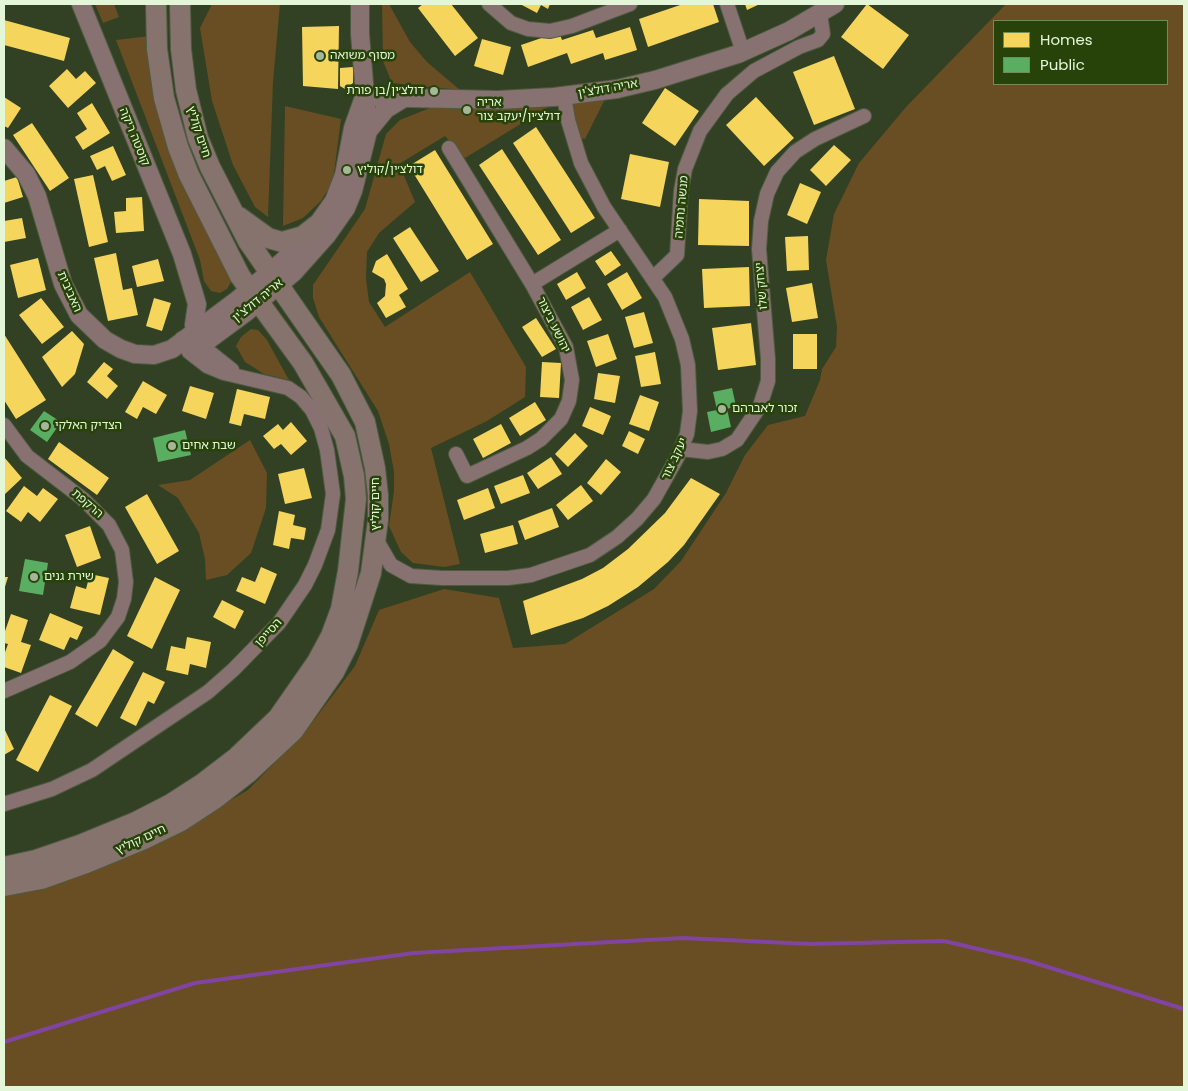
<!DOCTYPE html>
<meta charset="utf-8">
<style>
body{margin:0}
#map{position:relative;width:1188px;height:1091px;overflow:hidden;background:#324123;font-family:Poppins,sans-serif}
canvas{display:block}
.frame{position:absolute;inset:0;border:5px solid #e4f6d8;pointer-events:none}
.legend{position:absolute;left:993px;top:20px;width:175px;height:65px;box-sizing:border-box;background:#274309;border:1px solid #738b5c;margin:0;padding:6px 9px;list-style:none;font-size:15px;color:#e4f6d8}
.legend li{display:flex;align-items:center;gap:10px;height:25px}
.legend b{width:25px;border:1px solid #738b5c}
</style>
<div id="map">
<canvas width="1188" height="1091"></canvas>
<div class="frame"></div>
<ul class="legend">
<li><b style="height:14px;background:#f6d55c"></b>Homes</li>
<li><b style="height:14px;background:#5aae61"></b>Public</li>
</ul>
</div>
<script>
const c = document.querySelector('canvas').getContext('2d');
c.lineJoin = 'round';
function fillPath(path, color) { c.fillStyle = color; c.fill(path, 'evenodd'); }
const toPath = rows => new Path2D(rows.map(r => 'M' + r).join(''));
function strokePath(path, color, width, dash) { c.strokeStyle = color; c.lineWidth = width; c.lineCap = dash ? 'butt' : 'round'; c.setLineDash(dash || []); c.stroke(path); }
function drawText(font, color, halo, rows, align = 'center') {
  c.font = font + ' Poppins,"Noto Sans Hebrew",sans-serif'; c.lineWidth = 5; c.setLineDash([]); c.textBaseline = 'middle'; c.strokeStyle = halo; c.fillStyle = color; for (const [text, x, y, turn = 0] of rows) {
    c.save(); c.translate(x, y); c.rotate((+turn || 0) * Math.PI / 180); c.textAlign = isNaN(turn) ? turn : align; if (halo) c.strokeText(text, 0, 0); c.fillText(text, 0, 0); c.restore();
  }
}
const green = toPath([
 [95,4,114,4,119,17,103,23],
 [212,4,280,4,273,82,268,217,255,207,233,165,212,101,200,28],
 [382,4,389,4,410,42,427,62,460,90,392,83,383,61],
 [1006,4,1184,4,1184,1087,4,1087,4,892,161,841,248,790,305,732,355,666,379,610,444,589,499,598,513,648,565,644,654,589,681,561,726,493,745,455,768,425,805,416,820,380,822,369,836,347,837,327,826,260,834,214,859,163,906,107],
 [994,21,1167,21,1167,84,994,84],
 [150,36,232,280,227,289,220,293,211,291,204,281,200,260,116,40],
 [606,97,585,139,578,138,569,101],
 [285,106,341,119,333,181,321,201,303,218,283,226],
 [550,106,465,158,445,136,399,164,415,202,379,233,367,252,366,279,369,302,385,327,470,272,526,367,525,397,487,421,431,448,460,564,444,567,413,563,401,552,389,526,394,491,394,472,389,444,378,411,319,317,313,298,313,285,365,209,386,134,400,120,430,108],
 [251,329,258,330,267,340,289,380,264,374,245,362,236,346,241,337],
 [250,440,267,473,266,508,251,553,227,575,206,580,205,559,199,533,178,498,158,485,190,480]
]);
const homes = toPath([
 [423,4,451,4,478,38,455,56,418,8],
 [520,4,550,4,548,9,541,5,537,13],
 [683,4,713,4,719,22,648,47,639,19],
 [745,4,760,4,747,10],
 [867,4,909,35,883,69,841,37],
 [4,20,70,38,64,61,4,45],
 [339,26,338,89,303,86,302,27],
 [630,27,637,50,605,60,603,53,571,64,567,53,528,67,521,45,559,32,562,40,593,30,596,38],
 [482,39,511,47,503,75,474,66],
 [834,56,855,109,814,125,793,72],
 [353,67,353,83,345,89,340,86,340,68],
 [67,69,76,79,85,71,96,83,68,108,49,86],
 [665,88,699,111,675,146,642,123],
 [4,97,21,108,8,128,4,126],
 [756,97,794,138,764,166,726,125],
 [92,103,110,133,83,150,75,137,87,129,77,113],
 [32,123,69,178,50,191,13,135],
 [536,127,595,218,571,233,513,143],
 [834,145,851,160,826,186,810,170],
 [113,146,126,175,112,181,105,166,97,170,90,156],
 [502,149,561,240,538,255,479,165],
 [435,150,493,244,467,260,409,166],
 [630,154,669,162,660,207,621,199],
 [93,175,108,242,89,247,74,179],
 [17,177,23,197,4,203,4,181],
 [800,183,821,192,807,224,787,215],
 [142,197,144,231,116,233,114,212,126,211,126,198],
 [699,199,749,201,749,246,698,245],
 [22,218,26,238,4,242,4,221],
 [410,227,439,271,421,282,393,238],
 [808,236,809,270,787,271,785,237],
 [611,251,621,265,605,276,595,261],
 [116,253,123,290,132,288,138,315,108,321,94,258],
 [387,254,408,289,399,295,406,307,386,318,377,303,385,296,386,284,384,279,372,272,376,261],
 [38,258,46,290,18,298,10,265],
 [158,259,164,281,137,287,132,266],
 [749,267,750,306,704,308,702,269],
 [577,272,586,288,566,300,557,284],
 [627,272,642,298,622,310,607,284],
 [812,283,818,318,792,322,786,288],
 [589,297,602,320,583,330,571,307],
 [41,298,64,327,42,344,19,315],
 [154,298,171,303,162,331,146,326],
 [644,312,653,343,634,348,625,317],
 [536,318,556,349,542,357,522,327],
 [751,323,756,365,718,370,712,328],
 [72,331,84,344,75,374,62,387,42,357],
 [4,334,46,400,16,419,4,400],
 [608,334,617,359,596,367,587,341],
 [793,334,817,334,817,369,793,369],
 [655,352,661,384,641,387,635,356],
 [104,362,113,369,107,376,118,386,107,399,87,382],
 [542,362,561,363,559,398,540,397],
 [598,373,620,376,615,403,594,399],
 [143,381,167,395,156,414,143,407,137,419,125,412],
 [190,386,214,393,206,419,182,411],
 [237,389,270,397,265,419,244,414,241,426,229,423],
 [640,395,659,402,649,431,629,424],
 [535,402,546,420,520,436,509,418],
 [590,407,611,416,603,435,582,426],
 [291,422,307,441,291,455,281,444,274,449,263,436,278,424,283,430],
 [501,424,511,443,483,458,473,439],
 [629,431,645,439,638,454,622,446],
 [575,433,588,446,568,467,555,454],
 [59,442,109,478,97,495,48,459],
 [4,457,22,478,4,495],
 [551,457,562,474,538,489,527,473],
 [606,459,621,472,601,495,587,483],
 [304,468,312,498,285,504,278,474],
 [523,475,530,493,501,504,494,486],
 [691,478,720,494,684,545,668,562,638,587,608,606,583,618,531,635,523,601,582,579,603,568,628,549,665,513],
 [581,485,593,501,568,520,556,505],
 [24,486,37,496,43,488,58,499,40,522,28,512,21,522,6,511],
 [488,488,495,508,464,520,457,500],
 [147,494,179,551,157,564,125,507],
 [552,508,559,527,525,540,518,521],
 [279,511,295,515,293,525,306,528,304,540,291,538,289,549,273,545],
 [513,525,518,544,485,553,480,534],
 [90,526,101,558,77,567,65,535],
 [261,567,277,574,265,604,236,591,242,577,255,582],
 [90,574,109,578,100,615,70,608,76,586,86,589],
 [4,577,8,577,4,590],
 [155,577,180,590,152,649,127,636],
 [222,600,244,611,235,629,213,617],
 [50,613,83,627,77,640,70,637,64,650,39,640],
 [11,614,28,620,21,642,31,645,21,673,4,667,4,655,8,644,4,643,4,634],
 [187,637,211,642,206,668,190,664,188,675,166,670,171,646,185,649],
 [113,649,134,662,97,727,75,714],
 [143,672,165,682,154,704,148,701,136,726,120,718],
 [50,695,72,706,38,772,16,760],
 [4,728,14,749,4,755]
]);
const public = toPath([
 [732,388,736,406,727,409,731,427,711,432,707,412,717,410,713,392],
 [44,411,61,422,47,442,30,430],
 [185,430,191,455,158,462,153,438],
 [25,559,48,563,43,595,19,591]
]);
const stream = toPath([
 [4,1042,195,983,414,953,683,938,810,944,944,941,1025,960,1184,1009]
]);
const minor = toPath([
 [489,4,511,23,528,29,550,31,572,26,630,4],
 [727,4,743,52],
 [449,148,532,284,566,347,572,380,569,401,561,419,541,439,527,448,467,476,456,454],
 [653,278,677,255,681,191,685,169,700,131,727,94,754,71,799,47,818,40,823,34,820,13],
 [532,284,620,230],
 [202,346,232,370],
 [4,425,27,456,83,499,109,525,122,550,126,582,124,599,118,617,100,641,70,662,4,691],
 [681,449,708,452,722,449,737,440,760,406,768,381,768,359,759,249,761,221,767,194,777,172,795,152,815,139,864,116],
 [376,539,391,565,411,576,442,578,508,578,531,575,590,555,617,537,637,519,654,499,678,456,687,434,690,411,688,365,682,339,665,297,604,207,581,163,568,120,564,96],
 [4,804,52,789,92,770,208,692,233,670,279,623,305,585,315,565,328,530,333,494,327,450,321,428,312,410,301,397,288,388,224,373,207,366,189,352,183,340]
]);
const tertiary = toPath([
 [81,4,182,254,197,304,194,325,196,338],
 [364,97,498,100,554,97,617,89,655,80,738,54,789,31,835,4],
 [368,131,386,109,404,98],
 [4,148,26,174,37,196,63,284,79,315,105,340,121,349,135,354,154,355,172,349,236,301,284,260,317,225,334,201,344,175,353,128,364,97],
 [183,340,190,347,199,347,245,313,294,272,327,235,346,208,353,191,368,131,360,34,360,4]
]);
const secondary = toPath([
 [239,217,268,238,282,242,303,236,317,225],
 [4,867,36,860,80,845,136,822,171,804,202,784,236,758,278,718,317,662,331,636,341,609,348,571,356,499,354,476,345,436,303,363,240,276,189,175,178,147,164,98,157,49,156,4],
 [4,886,41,879,86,863,144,839,181,821,213,800,249,772,293,731,334,672,348,644,371,573,378,520,378,495,375,468,365,422,341,375,248,241,210,167,198,138,186,90,181,49,180,4]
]);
const markers = [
 [320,56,5,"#a6b799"],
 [434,91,5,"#a6b799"],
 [467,110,5,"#a6b799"],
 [347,170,5,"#a6b799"],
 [722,409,5,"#a6b799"],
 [45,426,5,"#a6b799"],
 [172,446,5,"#a6b799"],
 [34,577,5,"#a6b799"]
];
const poiNames = [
 ["מסוף משואה",330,56],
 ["דולצ׳ין/בן פורת",424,91,"right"],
 ["אריה",477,103],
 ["דולצ׳ין/יעקב צור",477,117],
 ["דולצ׳ין/קוליץ",357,170],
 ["זכור לאברהם",732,409],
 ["הצדיק האלקי",55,426],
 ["שבת אחים",182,446],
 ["שירת גנים",44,577]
];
const streetNames = [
 ["אריה דולצ'ין",608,89,-10],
 ["חיים קוליץ",198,132,72],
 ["קוסטה ריקה",134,137,68],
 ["מנשה נחמיה",682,207,-85],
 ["יצחק שלו",762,286,-95],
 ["האביבית",69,292,66],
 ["אריה דולצ'ין",258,301,-39],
 ["יהושע ביצור",553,325,64],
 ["יעקב צור",675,459,-65],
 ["הרקפת",87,504,41],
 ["חיים קוליץ",376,504,-90],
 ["הסייפן",269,633,-48],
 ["חיים קוליץ",141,840,-25]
];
fillPath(green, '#684e22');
fillPath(homes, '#f6d55c');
fillPath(public, '#5aae61');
strokePath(stream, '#8244a1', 4);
strokePath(minor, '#4e5b42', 16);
strokePath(tertiary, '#4e5b42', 20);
strokePath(secondary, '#4e5b42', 22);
strokePath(minor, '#887271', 14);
strokePath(tertiary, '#887271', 18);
strokePath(secondary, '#87736e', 20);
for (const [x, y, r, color] of markers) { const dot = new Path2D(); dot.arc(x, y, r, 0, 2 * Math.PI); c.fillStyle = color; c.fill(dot); strokePath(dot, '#274309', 2); }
drawText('12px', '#e4f6d8', '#274309', poiNames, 'left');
drawText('12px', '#e4f6d8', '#274309', streetNames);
</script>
